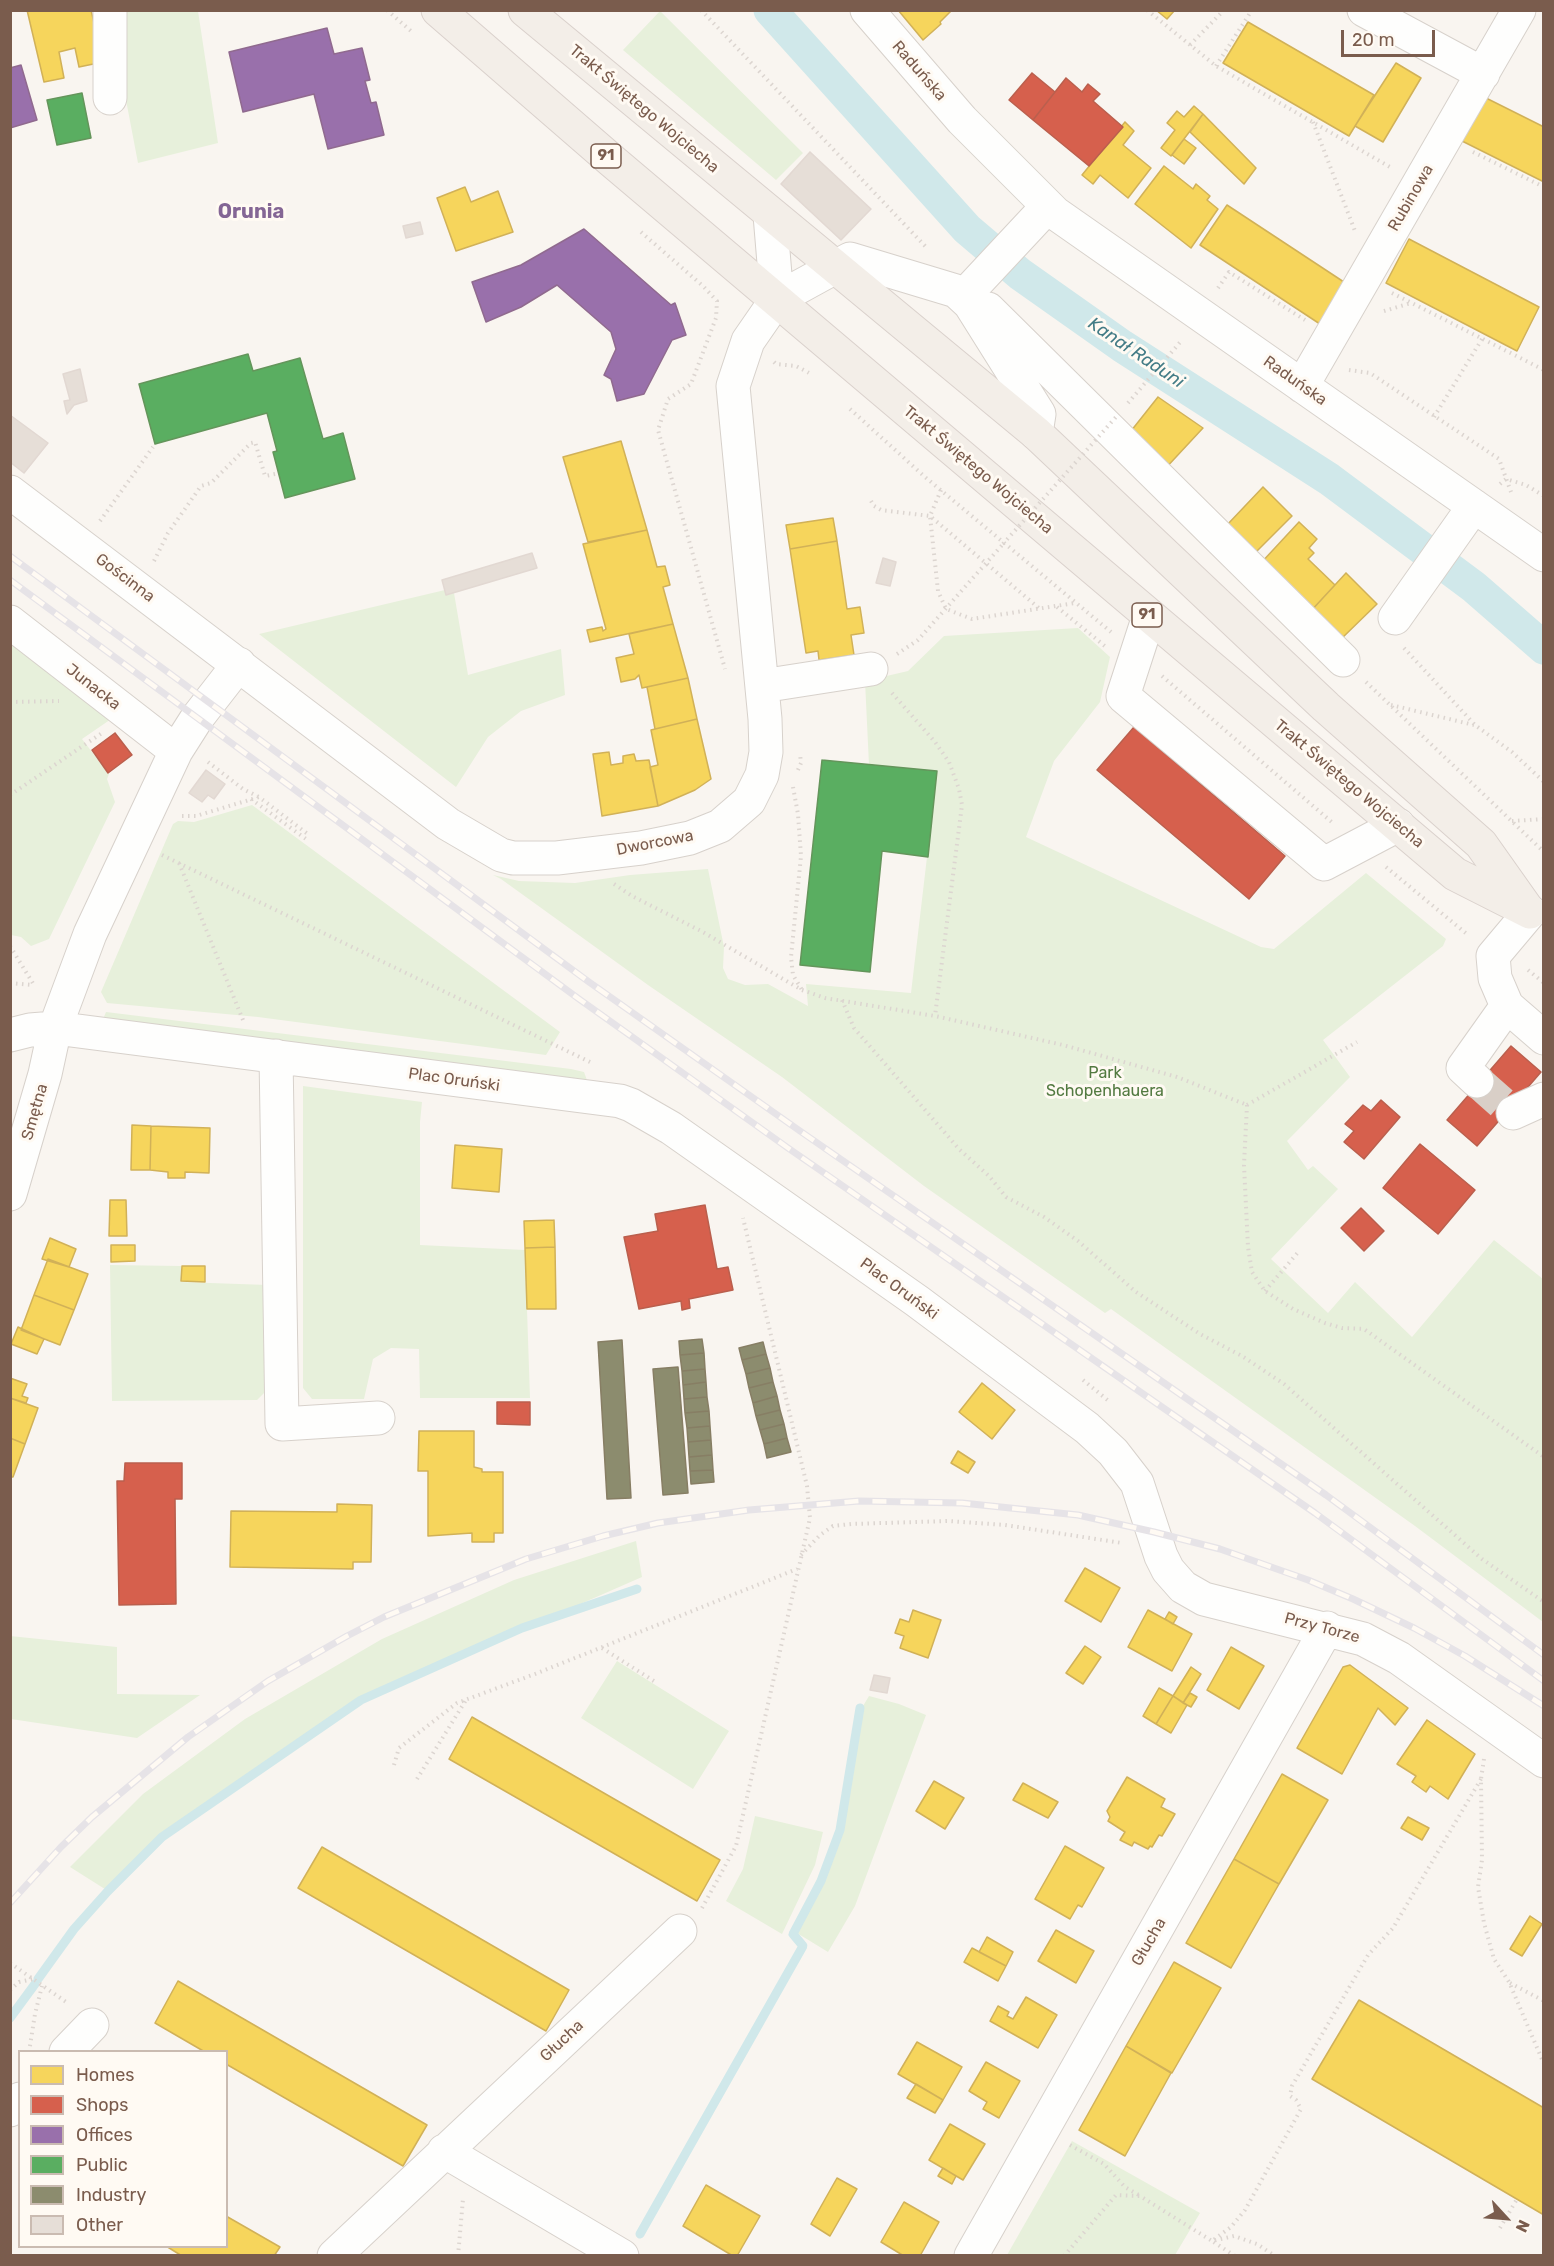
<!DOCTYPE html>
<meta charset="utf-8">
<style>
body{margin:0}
#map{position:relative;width:1554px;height:2266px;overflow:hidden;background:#f9f5f0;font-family:Rubik,sans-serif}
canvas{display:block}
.frame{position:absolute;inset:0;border:12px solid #7a5c4d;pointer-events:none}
.legend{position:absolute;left:18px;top:2050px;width:210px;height:198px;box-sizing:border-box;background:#fffaf3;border:2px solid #cabbb1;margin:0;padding:8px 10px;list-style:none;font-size:18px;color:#7a5c4d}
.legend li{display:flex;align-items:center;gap:12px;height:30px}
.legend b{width:30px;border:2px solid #cabbb1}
.north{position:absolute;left:1476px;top:2188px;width:60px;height:60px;-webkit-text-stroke:4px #fffaf3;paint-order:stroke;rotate:116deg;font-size:16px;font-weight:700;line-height:24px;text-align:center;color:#7a5c4d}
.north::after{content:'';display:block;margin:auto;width:21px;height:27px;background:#7a5c4d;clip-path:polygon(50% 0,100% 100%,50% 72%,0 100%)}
.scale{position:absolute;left:1341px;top:30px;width:94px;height:27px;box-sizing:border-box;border:3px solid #7a5c4d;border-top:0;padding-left:8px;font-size:18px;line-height:21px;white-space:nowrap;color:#7a5c4d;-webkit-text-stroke:4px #fffaf3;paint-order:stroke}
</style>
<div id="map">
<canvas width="1554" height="2266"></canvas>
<div class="frame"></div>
<ul class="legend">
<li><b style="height:16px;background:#f6d55c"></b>Homes</li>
<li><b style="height:16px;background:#d6604d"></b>Shops</li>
<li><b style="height:16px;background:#9970ab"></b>Offices</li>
<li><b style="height:16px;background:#5aae61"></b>Public</li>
<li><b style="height:16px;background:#8c8c6e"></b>Industry</li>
<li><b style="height:16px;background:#e6ded7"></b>Other</li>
</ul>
<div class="north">N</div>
<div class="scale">20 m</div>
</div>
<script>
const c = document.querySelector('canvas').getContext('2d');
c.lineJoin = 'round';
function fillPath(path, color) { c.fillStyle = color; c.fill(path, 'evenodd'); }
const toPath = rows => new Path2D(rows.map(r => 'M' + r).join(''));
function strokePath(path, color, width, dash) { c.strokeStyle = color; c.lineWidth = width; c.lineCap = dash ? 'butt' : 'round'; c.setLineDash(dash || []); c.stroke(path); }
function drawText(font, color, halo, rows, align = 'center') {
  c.font = font + ' Rubik,sans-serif'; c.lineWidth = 6; c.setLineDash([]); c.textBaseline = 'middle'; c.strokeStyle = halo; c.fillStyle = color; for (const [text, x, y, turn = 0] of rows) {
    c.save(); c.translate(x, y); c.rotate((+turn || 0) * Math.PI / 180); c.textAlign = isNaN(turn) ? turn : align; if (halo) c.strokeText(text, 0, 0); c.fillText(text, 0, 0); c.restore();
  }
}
const green = toPath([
 [123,11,198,11,218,143,138,163,122,79],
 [660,11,803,153,776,180,623,50],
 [445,590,447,595,454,593,468,675,561,649,565,695,521,711,488,737,456,787,259,634],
 [1078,628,1110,657,1100,702,1054,761,1026,837,1261,947,1274,949,1366,873,1446,939,1443,946,1323,1040,1350,1077,1287,1141,1308,1170,1313,1166,1338,1189,1271,1259,1328,1313,1355,1282,1412,1337,1494,1240,1543,1279,1543,1622,1415,1526,1111,1309,1105,1313,924,1186,782,1077,648,985,501,879,493,875,519,881,575,883,630,875,708,869,724,947,723,968,728,979,745,985,768,984,808,1006,806,984,911,993,937,772,869,765,865,681,908,671,944,636],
 [10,632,117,715,82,739,109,774,107,779,115,802,49,939,31,946,21,937,11,935],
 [252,805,560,1032,546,1055,258,1017,107,1003,101,992,173,824,178,821,194,822],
 [106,1012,571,1069,584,1072,588,1083,101,1024],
 [303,1086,422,1102,420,1122,420,1245,525,1250,530,1398,420,1398,419,1349,391,1348,373,1359,364,1399,312,1399,303,1388],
 [110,1265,181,1266,181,1282,268,1285,268,1389,257,1400,112,1401],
 [636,1541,642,1577,361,1700,162,1837,108,1891,70,1867,143,1794,245,1719,382,1639,514,1580],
 [10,1636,117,1647,117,1694,200,1695,137,1738,11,1719],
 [617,1661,729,1731,693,1789,581,1718],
 [869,1696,899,1704,926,1715,855,1906,828,1952,792,1930,841,1831,863,1706],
 [755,1816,823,1832,815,1865,782,1934,726,1901,743,1869],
 [1072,2141,1200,2213,1175,2255,1007,2255]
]);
const homes = toPath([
 [27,10,91,10,103,62,79,67,75,48,59,52,64,78,44,82,27,10],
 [898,10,951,10,951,11,940,22,941,24,923,40,898,10],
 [1156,10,1175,10,1167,19,1156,10],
 [1248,22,1374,95,1349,136,1223,63,1248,22],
 [1396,63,1421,78,1383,142,1355,126,1396,63],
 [1484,97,1544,127,1544,182,1462,141,1484,97],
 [1194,106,1203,114,1171,156,1161,148,1175,130,1167,123,1177,111,1184,117,1194,106],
 [1203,114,1256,168,1244,184,1190,132,1203,114],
 [1125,122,1134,131,1123,145,1151,168,1128,198,1100,175,1093,184,1082,175,1125,122],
 [1184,139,1196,148,1184,164,1172,155,1184,139],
 [1164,166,1193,189,1196,184,1210,196,1207,200,1218,209,1191,248,1135,204,1164,166],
 [465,187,471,202,498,191,513,232,456,251,437,198,465,187],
 [1227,205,1350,286,1323,326,1200,245,1227,205],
 [1409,239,1539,307,1517,351,1386,283,1409,239],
 [1158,397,1203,428,1163,471,1127,436,1158,397],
 [621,441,647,530,588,542,563,457,621,441],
 [1263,487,1292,516,1252,556,1226,526,1263,487],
 [833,518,837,541,790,549,786,525,833,518],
 [1299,522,1317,539,1309,548,1314,553,1308,559,1335,585,1309,613,1260,564,1299,522],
 [647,530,657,567,665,566,670,585,663,587,673,624,590,642,587,630,602,627,603,631,606,629,583,544,647,530],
 [837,541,847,609,860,607,864,633,851,635,854,655,819,660,818,651,806,653,790,549,837,541],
 [1346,573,1377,604,1338,642,1309,613,1346,573],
 [673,624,688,678,642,688,639,675,635,679,621,682,616,658,634,654,629,634,673,624],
 [688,678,697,719,655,729,647,687,688,678],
 [697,719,711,779,695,790,658,806,650,767,658,765,651,730,697,719],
 [609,752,611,765,623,763,623,756,634,754,636,761,649,760,658,806,602,816,593,754,609,752],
 [132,1125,151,1126,150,1170,131,1170,132,1125],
 [151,1126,210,1128,209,1173,185,1172,185,1178,168,1178,168,1172,150,1170,151,1126],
 [455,1145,502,1149,499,1192,452,1188,455,1145],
 [110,1200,126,1200,127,1236,109,1236,110,1200],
 [554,1220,555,1247,525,1248,524,1221,554,1220],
 [50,1238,76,1249,69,1267,42,1259,50,1238],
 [111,1245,135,1245,135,1261,111,1262,111,1245],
 [555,1247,556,1309,527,1309,525,1248,555,1247],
 [48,1259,88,1274,74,1310,34,1295,48,1259],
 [182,1266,205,1266,205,1282,181,1281,182,1266],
 [34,1295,74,1310,60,1345,21,1330,34,1295],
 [18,1327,44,1339,37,1354,11,1344,18,1327],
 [10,1378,27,1384,22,1396,28,1398,26,1403,10,1398,10,1378],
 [982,1383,1015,1410,992,1439,959,1412,982,1383],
 [10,1398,38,1408,25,1444,10,1438,10,1398],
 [419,1431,474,1431,474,1467,482,1469,482,1472,503,1472,503,1533,494,1533,494,1542,472,1542,472,1533,428,1536,428,1471,418,1471,419,1431],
 [10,1438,25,1444,13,1477,10,1477,10,1438],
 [958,1451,975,1462,968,1473,951,1463,958,1451],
 [337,1504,372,1505,371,1562,353,1562,353,1569,230,1567,231,1511,337,1512,337,1504],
 [1085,1568,1120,1588,1101,1622,1065,1601,1085,1568],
 [913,1610,941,1620,928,1658,900,1648,904,1636,895,1633,900,1619,909,1622,913,1610],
 [1148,1610,1192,1634,1172,1671,1128,1647,1148,1610],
 [1169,1612,1177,1617,1173,1624,1165,1619,1169,1612],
 [1085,1646,1101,1657,1083,1684,1066,1673,1085,1646],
 [1231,1647,1264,1666,1239,1709,1207,1690,1231,1647],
 [1350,1665,1408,1708,1395,1725,1378,1708,1342,1774,1297,1748,1343,1667,1350,1665],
 [1191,1667,1201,1674,1183,1703,1173,1696,1191,1667],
 [1159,1688,1173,1696,1156,1724,1143,1716,1159,1688],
 [1190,1693,1197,1697,1191,1707,1183,1703,1190,1693],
 [1173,1696,1187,1705,1171,1733,1156,1724,1173,1696],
 [472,1717,720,1860,697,1901,449,1759,472,1717],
 [1427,1720,1475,1754,1448,1799,1430,1786,1426,1792,1412,1782,1416,1776,1397,1764,1427,1720],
 [1282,1774,1328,1800,1279,1884,1234,1859,1282,1774],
 [1127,1777,1165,1799,1161,1807,1175,1814,1162,1836,1159,1835,1152,1847,1150,1846,1148,1849,1134,1842,1132,1846,1120,1840,1125,1832,1108,1821,1110,1817,1107,1811,1127,1777],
 [934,1781,964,1798,945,1829,916,1811,934,1781],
 [1023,1783,1058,1802,1048,1818,1013,1800,1023,1783],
 [1408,1817,1429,1828,1422,1840,1401,1828,1408,1817],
 [1065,1846,1104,1868,1082,1907,1078,1905,1070,1919,1035,1899,1065,1846],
 [322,1847,569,1990,546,2031,298,1888,322,1847],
 [1234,1859,1279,1884,1231,1968,1186,1943,1234,1859],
 [1530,1916,1542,1924,1522,1956,1510,1949,1530,1916],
 [1056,1930,1094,1951,1076,1983,1038,1961,1056,1930],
 [987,1937,1013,1952,1006,1966,979,1952,987,1937],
 [972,1948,1006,1966,998,1981,964,1962,972,1948],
 [1174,1962,1221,1988,1172,2073,1126,2046,1174,1962],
 [178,1981,427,2125,403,2166,226,2064,226,2052,205,2052,155,2023,178,1981],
 [1026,1997,1057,2015,1038,2048,990,2021,998,2006,1009,2012,1007,2016,1013,2019,1026,1997],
 [1359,2000,1544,2108,1544,2215,1312,2079,1359,2000],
 [917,2042,962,2067,943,2100,898,2074,917,2042],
 [1126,2046,1171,2073,1125,2156,1079,2130,1126,2046],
 [986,2062,1020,2081,999,2118,983,2109,987,2102,969,2091,986,2062],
 [916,2084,943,2100,935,2113,907,2098,916,2084],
 [950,2124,985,2144,963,2180,929,2160,950,2124],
 [943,2168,956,2176,952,2184,938,2176,943,2168],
 [837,2178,857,2189,830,2236,811,2224,837,2178],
 [706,2185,760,2216,737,2256,733,2256,683,2226,706,2185],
 [904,2202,939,2222,920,2256,904,2256,881,2242,904,2202],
 [226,2216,280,2247,274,2256,182,2256,166,2246,226,2246,226,2216]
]);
const shops = toPath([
 [1032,73,1055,92,1033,120,1009,100,1032,73],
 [1066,78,1082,92,1088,84,1100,94,1093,101,1123,127,1089,166,1033,120,1066,78],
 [1134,727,1285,856,1249,899,1097,770,1134,727],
 [115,733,132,755,108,773,92,750,115,733],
 [1511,1046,1541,1072,1477,1146,1447,1120,1511,1046],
 [1381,1100,1400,1117,1364,1159,1344,1142,1354,1131,1345,1124,1363,1105,1371,1111,1381,1100],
 [1420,1144,1475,1190,1438,1234,1383,1188,1420,1144],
 [705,1205,717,1269,728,1267,733,1290,689,1299,690,1308,682,1310,681,1301,639,1309,624,1237,658,1231,655,1214,705,1205],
 [1361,1208,1384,1231,1364,1251,1341,1228,1361,1208],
 [497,1402,530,1402,530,1425,497,1424,497,1402],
 [125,1463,182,1463,182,1499,175,1499,176,1604,119,1605,117,1481,124,1481,125,1463]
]);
const offices = toPath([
 [327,28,334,54,362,48,370,80,365,81,371,103,376,102,384,135,328,149,314,94,243,112,229,52,327,28],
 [21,65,37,120,10,128,10,68,21,65],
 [584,229,671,305,675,303,686,335,672,340,644,394,617,401,611,379,604,375,616,349,611,332,557,285,521,307,486,322,472,282,521,265,584,229]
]);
const public = toPath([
 [82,93,91,138,57,145,47,100,82,93],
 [248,354,253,371,300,358,323,439,343,433,355,479,285,498,273,452,277,451,267,413,155,444,139,384,248,354],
 [822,760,937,771,928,857,882,851,870,972,800,965,822,760]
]);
const industry = toPath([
 [702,1339,704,1353,680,1355,679,1341,702,1339],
 [622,1340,631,1498,607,1499,598,1342,622,1340],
 [763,1342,766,1354,742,1360,739,1348,763,1342],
 [704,1353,705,1369,682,1371,680,1355,704,1353],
 [766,1354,770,1368,746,1374,742,1360,766,1354],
 [678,1367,688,1493,663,1495,653,1369,678,1367],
 [770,1368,773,1382,749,1388,746,1374,770,1368],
 [705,1369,706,1382,683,1385,682,1371,705,1369],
 [706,1382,707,1397,684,1399,683,1385,706,1382],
 [773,1382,777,1396,753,1403,749,1388,773,1382],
 [777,1396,780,1410,756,1416,753,1403,777,1396],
 [707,1397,709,1411,685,1413,684,1399,707,1397],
 [780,1410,784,1424,760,1430,756,1416,780,1410],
 [709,1411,710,1426,687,1428,685,1413,709,1411],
 [784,1424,787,1438,764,1444,760,1430,784,1424],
 [710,1426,711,1440,688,1442,687,1428,710,1426],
 [787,1438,791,1452,767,1458,764,1444,787,1438],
 [711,1440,712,1455,689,1457,688,1442,711,1440],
 [712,1455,713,1470,690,1471,689,1457,712,1455],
 [713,1470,714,1482,691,1484,690,1471,713,1470]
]);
const stream = toPath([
 [38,1979,74,1929,108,1891,162,1837,361,1700,522,1628,637,1589],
 [10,2018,35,1984],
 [640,2234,803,1946,793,1934,821,1881,840,1830,860,1708]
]);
const canal = toPath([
 [770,10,967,229,1020,274,1122,346,1329,479,1474,587,1544,648]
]);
const building = toPath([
 [810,152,871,209,841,240,781,184,810,152],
 [420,222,423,234,406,238,403,226,420,222],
 [80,369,87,401,74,405,67,414,64,401,70,400,63,374,80,369],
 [10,415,48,443,24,473,10,462,10,415],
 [532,553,537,568,446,595,442,580,532,553],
 [883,558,896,562,890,586,876,583,883,558],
 [206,770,225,784,214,799,208,795,202,802,189,793,206,770],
 [874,1675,890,1678,887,1693,870,1690,874,1675]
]);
const minorTunnel = toPath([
 [1477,1081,1513,1113]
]);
const path = toPath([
 [387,10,412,32],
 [701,10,926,247],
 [1147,10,1216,66,1390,167],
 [1190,45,1224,10],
 [1216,66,1252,10],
 [1313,122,1355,231],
 [1473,152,1544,187],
 [641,232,704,287,717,301,716,318,691,384,668,399,658,430,725,669],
 [1218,288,1229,272,1305,320],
 [1392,293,1544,370],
 [1384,311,1411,303],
 [774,362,776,364,796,366,811,374],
 [1349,370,1370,373,1499,459,1511,492],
 [1128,403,1182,340],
 [850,409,925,477,1111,632],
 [1434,417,1482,339],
 [1500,484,1506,479,1526,485,1544,496],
 [941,490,930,516,938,591,946,609,972,619,1075,603],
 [871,501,874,506,881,510,930,516,1040,609],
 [100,521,153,447],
 [154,561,168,533,201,486,211,483,251,443,255,442,265,476,275,474],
 [1057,607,1106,647],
 [1404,648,1475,725,1512,752,1544,782],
 [897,654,918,640,1003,544],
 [1162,676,1334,824],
 [1366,682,1544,852],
 [892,693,935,742,949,762,959,789,962,805,935,1016],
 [10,702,59,701],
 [1391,705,1474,725],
 [208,762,243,789,259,797],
 [798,770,801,763,800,754],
 [793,787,798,814,801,856,791,957,793,975,802,990],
 [10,795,102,733],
 [251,799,306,839],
 [182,816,196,816,259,797,309,835],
 [1512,821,1544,819],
 [162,855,590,1062],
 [179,863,243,1020],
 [1386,867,1468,935],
 [614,884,632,896,701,931,802,990,825,998,935,1016,1063,1045,1177,1077,1247,1105],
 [10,946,34,985],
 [1528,970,1544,983],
 [10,983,33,985],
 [842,1000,854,1028,959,1149,989,1176,1006,1197,1044,1217,1078,1241,1136,1292,1200,1334,1242,1356,1284,1384,1482,1559,1544,1602],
 [1247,1105,1244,1165,1248,1247,1252,1272,1265,1291,1293,1309,1325,1323,1342,1328,1364,1329,1544,1457],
 [1247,1105,1357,1042],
 [1265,1291,1300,1250],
 [1083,1380,1110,1402],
 [801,1555,820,1535,833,1526,851,1524,948,1521,1005,1525,1122,1543],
 [602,1648,657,1683],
 [1484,1759,1481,1779,1482,1860,1478,1887,1484,1923,1494,1959,1509,1982,1544,2064],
 [394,1765,399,1748,457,1703,535,1674,797,1569],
 [417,1779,466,1700],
 [702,1908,736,1846,810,1518,807,1486,743,1218],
 [10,1963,69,2004],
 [1510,1983,1544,2001],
 [10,1990,19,1982,33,1979],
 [29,2052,35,2014,42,1986],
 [1070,2145,1104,2164,1125,2187,1139,2195],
 [1500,2228,1517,2199],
 [458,2256,463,2199],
 [1064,2256,1116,2195,1140,2196,1212,2241,1234,2236,1257,2244,1275,2256],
 [1235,2256,1212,2241,1231,2227,1245,2210,1301,2109,1296,2100,1290,2096,1292,2086,1368,1955,1393,1928,1481,1779]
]);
const minor = toPath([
 [867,10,962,120,1055,213,1544,555],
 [1364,10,1483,74],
 [110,98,110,10],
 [770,215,777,299],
 [963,297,1048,206],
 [988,309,1343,660],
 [1302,386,1519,10],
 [10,492,448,824,501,855,513,858,557,858,641,848,690,838,720,826,749,801,762,775,766,752,765,719,733,386,748,341,777,299,850,259,956,291,970,304,1039,414,1036,433],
 [1149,616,1123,696,1324,864,1398,825],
 [1395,618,1474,506],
 [10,622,176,751],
 [762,686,871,669],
 [1530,912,1493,956,1495,978,1507,1006,1544,1038],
 [10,1035,30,1030,55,1028,620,1101,631,1105,671,1128,917,1301,1087,1428,1113,1452,1137,1483,1161,1556,1168,1570,1183,1587,1204,1599,1363,1639,1399,1658,1544,1761],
 [276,1056,282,1424,378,1418],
 [1477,1081,1463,1068,1507,1006],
 [1513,1113,1544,1099],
 [10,1194,45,1074,55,1028,90,934,176,751,197,718,239,664],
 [66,2052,92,2025],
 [10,2110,20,2099],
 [444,2151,622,2256],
 [334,2256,680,1931],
 [971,2256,1327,1628]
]);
const major = toPath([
 [438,10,611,160,1455,874,1530,912],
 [525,10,1036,433,1326,707,1481,844,1527,909]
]);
const rail = toPath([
 [10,556,589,982,800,1131,1326,1495,1544,1655],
 [10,580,579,999,788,1148,1315,1513,1544,1681],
 [10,1903,61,1847,92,1817,188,1737,268,1681,347,1636,384,1617,526,1559,603,1536,658,1523,749,1510,859,1501,962,1503,1078,1515,1154,1532,1220,1549,1308,1580,1353,1599,1414,1628,1465,1656,1544,1706]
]);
const pathBridge = toPath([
 [1003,544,1116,417]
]);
const shields = [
 [606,156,30],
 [1147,615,30]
];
const shieldNames = [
 ["91",606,156],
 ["91",1147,615]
];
const streetNames = [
 ["Raduńska",919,71,49],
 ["Trakt Świętego Wojciecha",644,109,40],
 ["Rubinowa",1411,198,-60],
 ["Raduńska",1295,381,35],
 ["Trakt Świętego Wojciecha",978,470,40],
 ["Gościnna",125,578,37],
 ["Junacka",93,687,38],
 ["Trakt Świętego Wojciecha",1349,784,40],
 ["Dworcowa",655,843,-11],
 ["Plac Oruński",454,1080,8],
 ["Smętna",35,1112,-74],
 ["Plac Oruński",899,1289,36],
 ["Przy Torze",1322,1628,15],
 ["Głucha",1149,1942,-60],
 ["Głucha",562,2041,-43]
];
const parkNames = [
 ["Park",1105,1073],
 ["Schopenhauera",1105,1091]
];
const waterNames = [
 ["Kanał Raduni",1136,353,34]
];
const quarterNames = [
 ["Orunia",251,212]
];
fillPath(green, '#e7f0db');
fillPath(homes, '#f6d55c');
strokePath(homes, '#d1b158', 1.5);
fillPath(shops, '#d6604d');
strokePath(shops, '#ba5f4d', 1.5);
fillPath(offices, '#9970ab');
strokePath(offices, '#906a8f', 1.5);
fillPath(public, '#5aae61');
strokePath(public, '#64955b', 1.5);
fillPath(industry, '#8c8c6e');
strokePath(industry, '#877e64', 1.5);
strokePath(stream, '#d0e8ea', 9);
strokePath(canal, '#d0e8ea', 33);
fillPath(building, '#e6ded7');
strokePath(building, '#e2d8d2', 1.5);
strokePath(minorTunnel, '#d9cfc7', 33, [33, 16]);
strokePath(minor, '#d7d1cb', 35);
strokePath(major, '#dad1cc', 35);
strokePath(path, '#dcd5d0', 4, [1.5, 4.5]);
strokePath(minor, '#fefefd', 33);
strokePath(major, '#f3eee8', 33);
strokePath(rail, '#e6e3e7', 7);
strokePath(rail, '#fffaf3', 4.5, [14]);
strokePath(pathBridge, '#dcd5d0', 4, [1.5, 4.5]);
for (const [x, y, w] of shields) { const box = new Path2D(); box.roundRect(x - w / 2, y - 12, w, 24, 4.5); c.fillStyle = '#fffaf3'; c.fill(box); strokePath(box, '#7a5c4d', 1.5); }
drawText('bold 15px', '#7a5c4d', null, shieldNames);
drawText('16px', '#7a5c4d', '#fffaf3', streetNames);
drawText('16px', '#537a41', '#fffaf3', parkNames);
drawText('italic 18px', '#437c86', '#fffaf3', waterNames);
drawText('bold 20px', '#846695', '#fffaf3', quarterNames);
</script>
